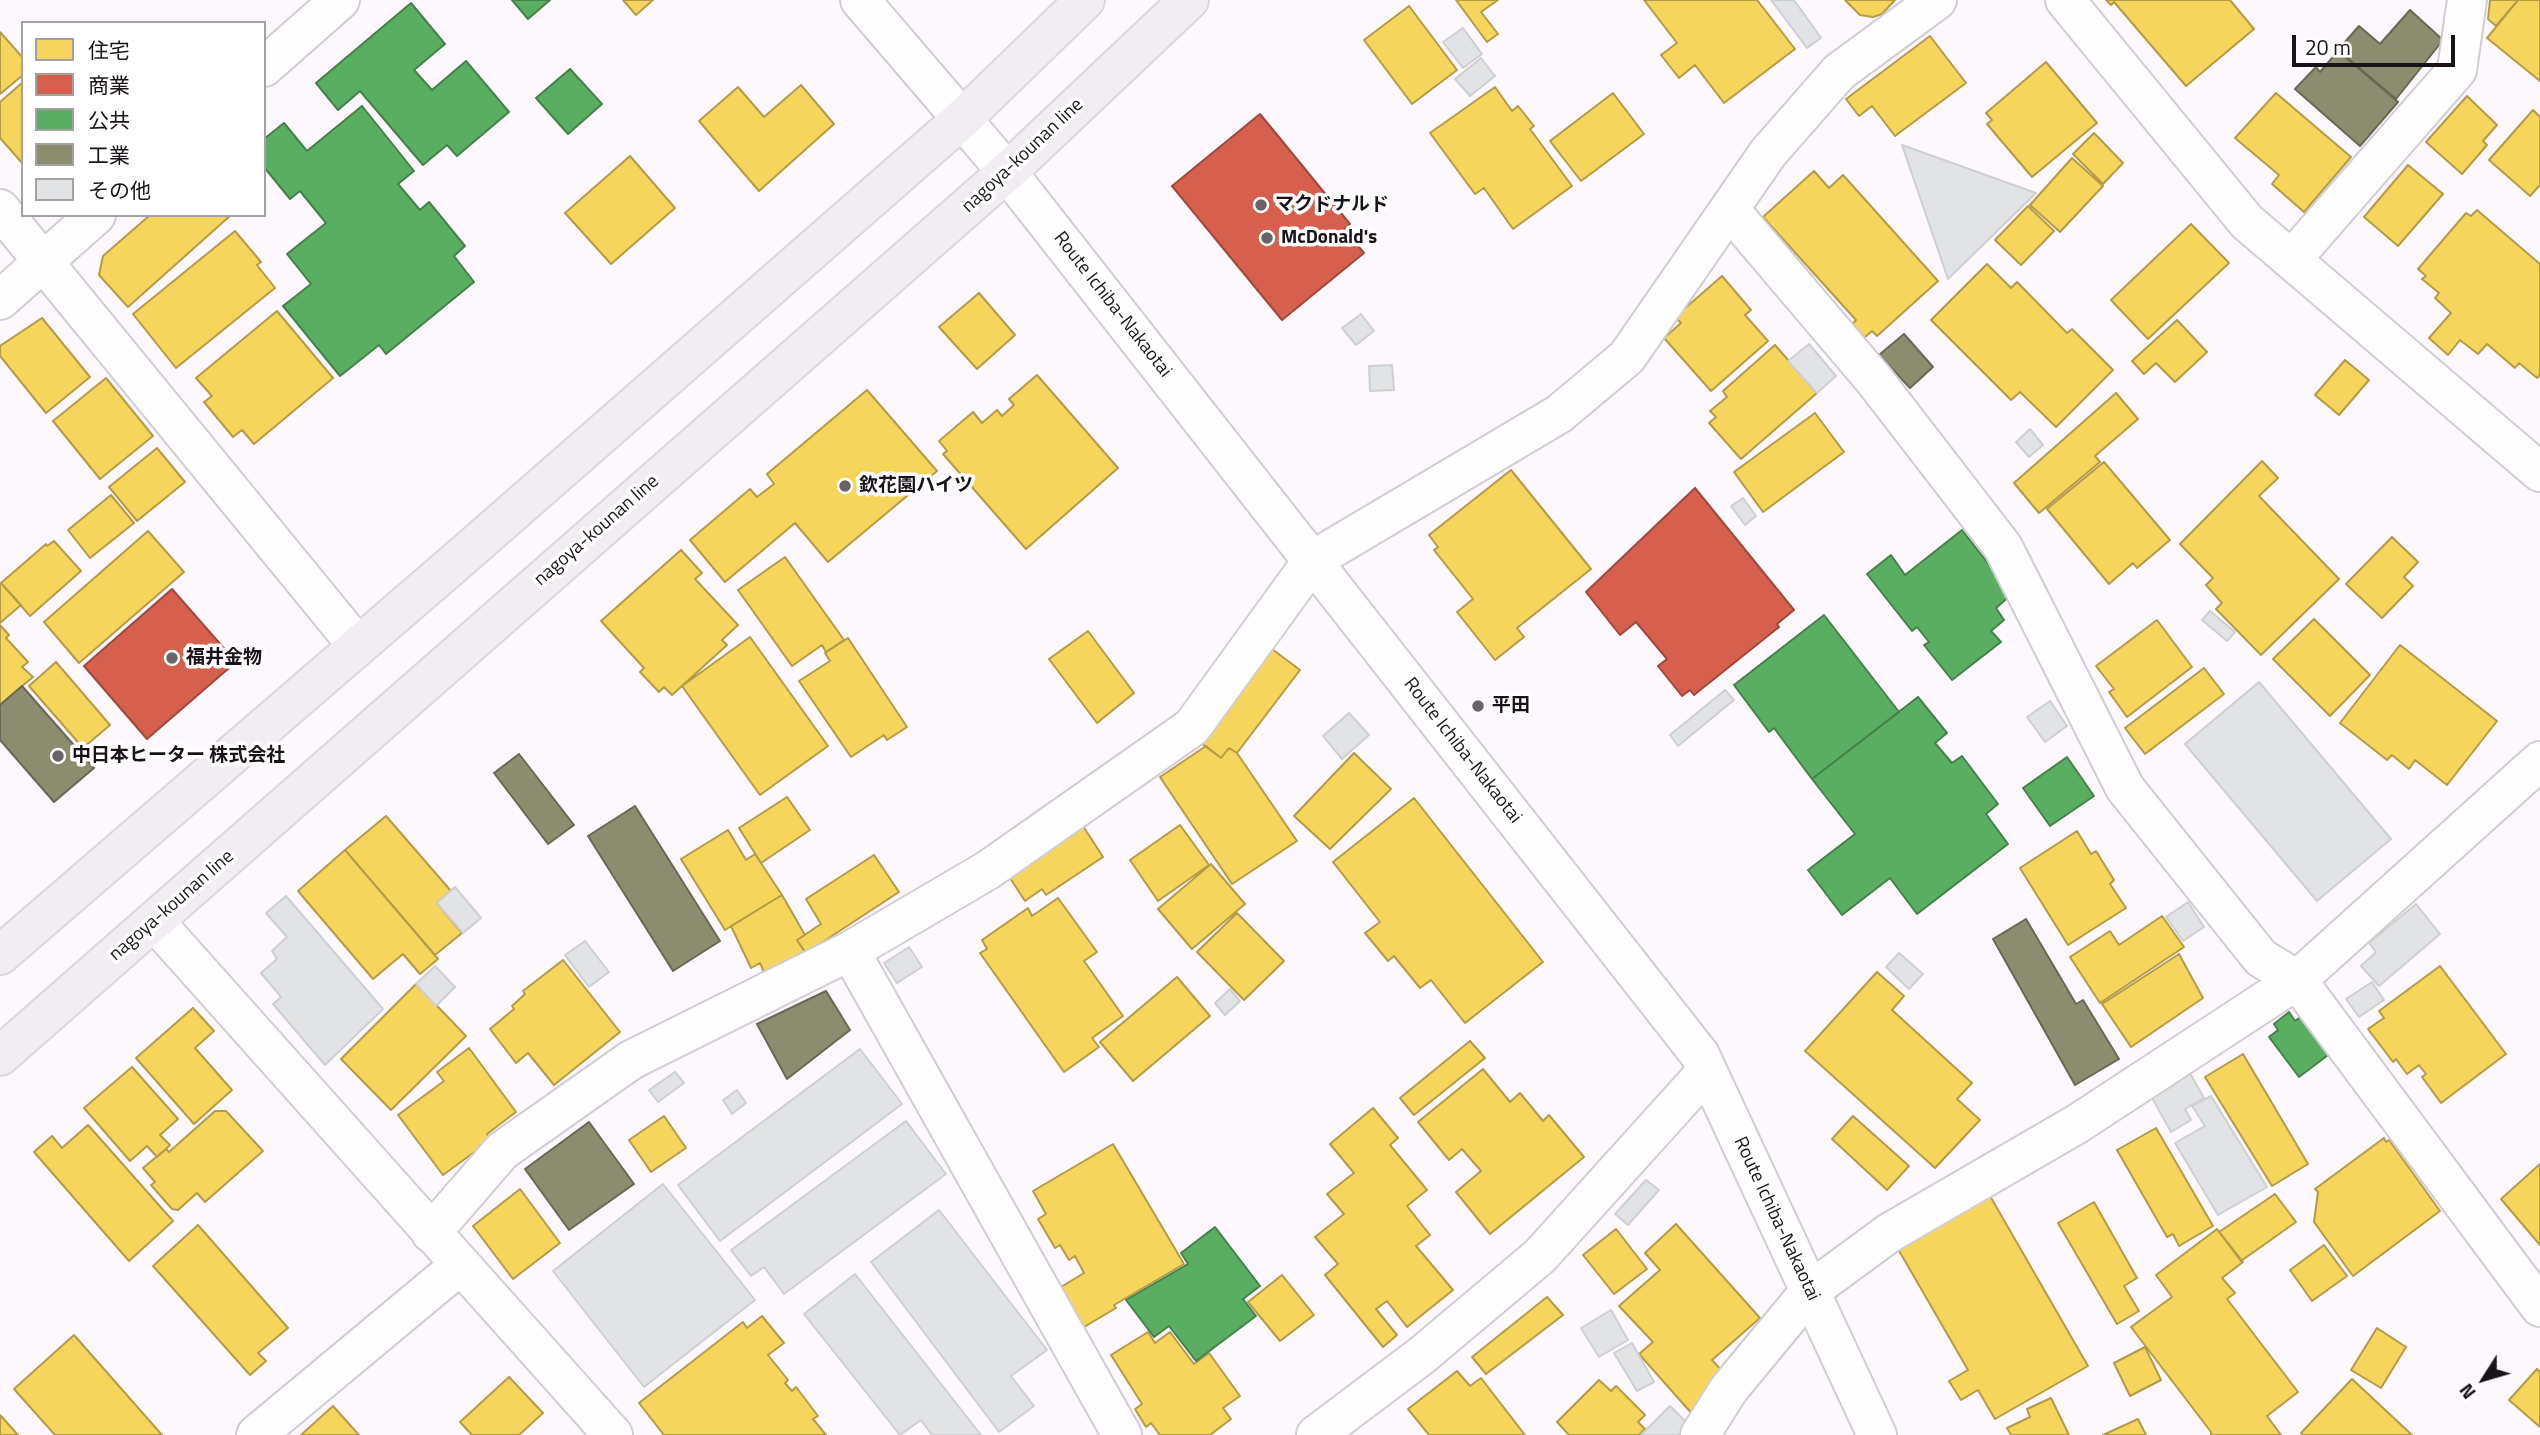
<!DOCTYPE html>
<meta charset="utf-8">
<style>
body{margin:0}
#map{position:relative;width:2540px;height:1435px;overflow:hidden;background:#fdf8fd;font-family:"Titillium Web","Noto Sans JP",sans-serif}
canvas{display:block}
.legend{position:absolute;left:21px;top:21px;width:245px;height:196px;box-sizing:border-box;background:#fff;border:2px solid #a3a1a3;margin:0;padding:9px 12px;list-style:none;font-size:21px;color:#191319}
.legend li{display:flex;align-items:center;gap:14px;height:35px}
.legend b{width:35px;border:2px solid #a3a1a3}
.north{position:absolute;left:2449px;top:1344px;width:70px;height:70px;-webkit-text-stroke:5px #fff;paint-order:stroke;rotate:233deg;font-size:19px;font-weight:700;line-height:28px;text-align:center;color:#191319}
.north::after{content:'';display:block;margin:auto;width:24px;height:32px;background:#191319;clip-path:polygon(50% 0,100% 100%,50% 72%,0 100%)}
.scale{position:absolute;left:2292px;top:35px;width:163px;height:32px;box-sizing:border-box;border:4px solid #191319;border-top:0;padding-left:9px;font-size:21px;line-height:24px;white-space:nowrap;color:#191319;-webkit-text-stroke:5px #fff;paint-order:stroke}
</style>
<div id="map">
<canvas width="2540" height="1435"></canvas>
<ul class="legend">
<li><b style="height:19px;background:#f6d55c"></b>住宅</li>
<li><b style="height:19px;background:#d6604d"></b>商業</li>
<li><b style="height:19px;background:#5aae61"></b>公共</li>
<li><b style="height:19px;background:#8c8c6e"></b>工業</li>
<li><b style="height:19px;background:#e1e3e4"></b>その他</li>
</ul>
<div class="north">N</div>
<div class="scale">20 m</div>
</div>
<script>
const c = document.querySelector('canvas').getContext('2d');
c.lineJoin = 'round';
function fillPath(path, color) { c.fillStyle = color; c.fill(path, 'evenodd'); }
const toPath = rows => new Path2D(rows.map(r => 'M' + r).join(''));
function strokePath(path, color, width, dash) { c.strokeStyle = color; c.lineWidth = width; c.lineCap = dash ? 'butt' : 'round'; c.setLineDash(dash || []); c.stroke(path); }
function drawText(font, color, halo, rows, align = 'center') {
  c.font = font + ' "Titillium Web","Noto Sans JP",sans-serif'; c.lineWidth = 7; c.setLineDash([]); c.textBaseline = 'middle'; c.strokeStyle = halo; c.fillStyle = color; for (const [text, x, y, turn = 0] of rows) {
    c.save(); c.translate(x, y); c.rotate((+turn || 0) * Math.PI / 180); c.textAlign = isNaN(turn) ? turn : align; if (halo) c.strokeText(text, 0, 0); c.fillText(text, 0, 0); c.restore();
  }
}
const homes = toPath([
 [623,0,653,0,636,15,623,0],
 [1456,0,1498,0,1481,12,1498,34,1487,42,1456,0],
 [1644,0,1757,0,1795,49,1724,103,1695,65,1679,78,1661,55,1677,43,1644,0],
 [1845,0,1895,0,1882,14,1873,17,1860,15,1845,0],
 [2106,0,2230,0,2254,29,2186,86,2114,2,2111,5,2106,0],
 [2490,0,2518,0,2496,26,2488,19,2490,0],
 [2518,0,2540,0,2540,81,2487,38,2518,0],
 [1409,6,1457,70,1412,104,1364,40,1409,6],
 [0,32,23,58,23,75,0,94,0,32],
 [1930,36,1966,83,1895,136,1872,106,1859,116,1846,99,1930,36],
 [2046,62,2097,123,2032,177,1987,124,1992,120,1986,113,2046,62],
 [23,82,23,164,0,138,0,102,23,82],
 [801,85,834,124,759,191,699,121,738,87,764,117,801,85],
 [1495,87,1512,111,1518,106,1534,126,1530,129,1572,186,1513,229,1484,188,1475,194,1430,133,1495,87],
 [1613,93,1644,134,1581,181,1550,141,1613,93],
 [2276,93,2351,157,2304,212,2272,184,2279,175,2235,138,2276,93],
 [2467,96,2497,125,2483,141,2487,145,2462,174,2426,142,2467,96],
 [2533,110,2540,117,2540,185,2530,196,2489,160,2533,110],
 [2094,133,2123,163,2103,184,2073,154,2094,133],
 [630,156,675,208,611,264,565,213,630,156],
 [2072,158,2103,186,2060,232,2030,205,2072,158],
 [2408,165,2443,194,2398,246,2364,217,2408,165],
 [1814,171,1829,188,1843,175,1938,281,1877,336,1872,331,1864,338,1852,324,1856,320,1763,217,1814,171],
 [2028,206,2054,231,2021,265,1995,240,2028,206],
 [2477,210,2540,264,2540,375,2537,378,2519,363,2515,368,2487,344,2478,354,2460,340,2448,355,2429,338,2451,313,2435,298,2439,293,2422,279,2426,276,2418,269,2466,213,2471,216,2477,210],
 [150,215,231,215,128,307,99,275,103,256,150,215],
 [2191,224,2229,263,2148,339,2111,300,2191,224],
 [235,231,261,262,257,265,275,288,176,368,133,314,235,231],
 [1987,264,2011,288,2017,282,2067,333,2072,329,2113,370,2056,427,2020,392,2011,400,1931,320,1987,264],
 [1722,276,1751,310,1745,315,1768,341,1711,391,1664,338,1681,323,1675,317,1722,276],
 [979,293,1015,335,977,369,939,327,979,293],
 [277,311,333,378,254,444,242,430,233,437,204,402,212,396,196,378,277,311],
 [42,318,90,377,46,413,0,356,0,346,42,318],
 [2177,320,2207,352,2175,382,2156,363,2144,374,2132,361,2177,320],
 [1775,345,1817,393,1741,459,1709,423,1716,417,1710,411,1727,397,1723,391,1775,345],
 [2345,360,2369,380,2339,415,2315,395,2345,360],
 [1037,375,1118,468,1026,549,943,454,947,451,939,441,973,412,982,423,997,410,1002,416,1014,405,1009,399,1037,375],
 [106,378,153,436,100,479,53,421,106,378],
 [867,390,937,471,828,562,795,523,725,582,690,540,750,489,757,497,774,484,767,474,867,390],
 [2116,393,2138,419,2095,456,2100,462,2039,513,2014,483,2116,393],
 [1815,413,1844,452,1763,512,1734,472,1815,413],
 [157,448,185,482,137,521,109,487,157,448],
 [2262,461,2278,478,2259,496,2339,579,2261,655,2216,609,2222,603,2206,585,2213,578,2180,544,2262,461],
 [2104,462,2170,540,2137,568,2133,563,2109,584,2047,509,2104,462],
 [1511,470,1591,569,1517,628,1524,637,1495,660,1457,612,1473,599,1434,550,1438,547,1429,535,1511,470],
 [111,495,134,523,90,558,68,530,111,495],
 [148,531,184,572,79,663,44,622,148,531],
 [2392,537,2418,562,2404,577,2413,586,2382,618,2346,584,2392,537],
 [54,541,81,571,30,616,1,583,46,544,47,546,54,541],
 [681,550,702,573,695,579,738,625,722,640,727,645,672,695,664,687,659,692,640,672,644,668,601,621,681,550],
 [785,557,844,640,826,652,822,645,792,666,738,590,785,557],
 [1,583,21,605,0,623,0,584,1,583],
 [2314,619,2370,675,2330,716,2273,659,2314,619],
 [2157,620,2192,667,2127,717,2109,692,2114,689,2096,666,2157,620],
 [0,625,9,635,6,638,28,662,22,667,33,677,0,705,0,625],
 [1088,631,1134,693,1097,723,1049,659,1088,631],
 [750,637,828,746,760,795,682,686,750,637],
 [848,638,907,727,887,740,884,735,851,757,799,681,830,661,825,653,848,638],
 [2400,645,2497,721,2447,785,2415,760,2409,769,2392,755,2387,760,2340,723,2400,645],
 [1272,649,1300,670,1237,753,1229,748,1221,758,1201,743,1272,649],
 [56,662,110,725,83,748,29,686,56,662],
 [2204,668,2224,694,2145,754,2125,728,2204,668],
 [1206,746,1221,758,1229,748,1237,753,1297,841,1232,884,1160,777,1206,746],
 [1354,753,1391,789,1330,849,1294,816,1354,753],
 [787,797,810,830,761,863,739,828,787,797],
 [1414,798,1543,962,1465,1023,1431,980,1420,988,1394,956,1388,961,1365,933,1380,922,1333,862,1414,798],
 [386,816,451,891,437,903,462,933,435,955,345,850,386,816],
 [1180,825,1209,865,1158,901,1130,860,1180,825],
 [1083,826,1103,857,1046,895,1042,889,1025,901,1008,875,1083,826],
 [728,830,746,860,755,854,782,895,725,930,681,859,728,830],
 [2077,831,2091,854,2096,851,2114,880,2110,884,2126,908,2068,945,2020,868,2077,831],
 [345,850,438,959,420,974,403,954,373,979,298,891,345,850],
 [874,855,899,892,806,953,797,940,821,924,806,899,874,855],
 [1211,864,1245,904,1192,949,1158,909,1211,864],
 [782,895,805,935,797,940,810,960,768,981,760,963,751,968,731,926,782,895],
 [1058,898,1097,952,1084,961,1123,1016,1092,1038,1099,1047,1064,1072,980,953,987,949,982,940,1028,908,1032,916,1058,898],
 [1237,913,1284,961,1244,1000,1197,952,1237,913],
 [2162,916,2184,947,2100,1003,2070,957,2110,931,2119,945,2162,916],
 [2179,954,2203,998,2131,1047,2102,1004,2179,954],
 [563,960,620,1032,554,1085,528,1053,516,1063,490,1029,514,1009,512,1006,525,994,523,991,563,960],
 [2440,966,2506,1054,2441,1103,2422,1077,2426,1074,2419,1065,2407,1074,2396,1059,2393,1062,2368,1029,2384,1018,2379,1011,2440,966],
 [1877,972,1904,996,1892,1010,1972,1083,1957,1099,1980,1120,1935,1168,1805,1051,1877,972],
 [1177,977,1210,1016,1133,1081,1100,1042,1177,977],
 [416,984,466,1036,391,1110,341,1059,416,984],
 [193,1008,214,1031,195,1048,232,1090,194,1124,136,1058,193,1008],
 [1470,1041,1485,1058,1414,1115,1400,1098,1470,1041],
 [469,1048,516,1112,487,1134,491,1140,443,1175,398,1115,444,1081,437,1072,469,1048],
 [2243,1054,2308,1164,2272,1186,2205,1077,2243,1054],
 [132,1067,178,1119,160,1135,170,1145,166,1149,157,1157,147,1146,130,1161,84,1108,132,1067],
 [1483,1069,1510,1102,1520,1093,1543,1121,1549,1115,1584,1157,1490,1234,1456,1192,1481,1171,1462,1149,1449,1160,1418,1122,1483,1069],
 [1373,1108,1398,1138,1390,1145,1427,1190,1407,1206,1430,1235,1416,1246,1453,1290,1407,1327,1387,1301,1376,1309,1397,1335,1383,1347,1325,1275,1338,1264,1315,1237,1344,1214,1327,1194,1354,1173,1330,1144,1373,1108],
 [215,1111,226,1111,263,1151,205,1202,197,1193,178,1210,172,1209,151,1185,155,1182,143,1168,166,1149,169,1152,215,1111],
 [664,1116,686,1148,651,1172,629,1140,664,1116],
 [1853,1116,1909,1166,1887,1190,1832,1139,1853,1116],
 [88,1125,173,1221,129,1261,34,1152,52,1136,62,1148,88,1125],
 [2156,1128,2213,1226,2179,1246,2173,1234,2167,1237,2117,1150,2156,1128],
 [2384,1138,2386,1142,2389,1140,2440,1211,2353,1276,2314,1222,2318,1192,2315,1189,2384,1138],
 [1113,1144,1184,1264,1114,1305,1116,1308,1084,1327,1061,1287,1084,1273,1075,1256,1069,1260,1060,1245,1055,1248,1038,1219,1046,1214,1033,1191,1113,1144],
 [2540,1164,2540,1245,2501,1199,2540,1164],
 [520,1189,560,1243,513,1279,473,1226,520,1189],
 [1986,1189,2088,1366,1995,1419,1978,1390,1961,1400,1949,1381,1968,1370,1894,1242,1986,1189],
 [2275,1194,2296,1222,2241,1261,2219,1232,2275,1194],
 [2094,1202,2137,1278,2124,1286,2139,1311,2117,1324,2058,1223,2094,1202],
 [1676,1224,1760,1318,1712,1360,1724,1373,1694,1416,1639,1354,1653,1342,1619,1306,1660,1270,1645,1253,1676,1224],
 [198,1225,288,1328,258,1353,266,1361,250,1375,153,1266,198,1225],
 [1616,1229,1647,1269,1614,1294,1583,1255,1616,1229],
 [2217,1229,2243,1262,2222,1278,2235,1293,2227,1299,2298,1392,2267,1416,2281,1435,2211,1435,2211,1432,2131,1327,2172,1297,2156,1275,2217,1229],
 [2324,1245,2347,1276,2312,1301,2290,1270,2324,1245],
 [1282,1275,1314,1315,1280,1341,1248,1302,1282,1275],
 [1547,1297,1563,1315,1486,1374,1472,1357,1547,1297],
 [762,1316,784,1343,768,1355,788,1380,785,1383,792,1391,796,1387,818,1416,813,1419,826,1435,664,1435,639,1403,743,1322,747,1328,762,1316],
 [2377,1328,2406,1347,2381,1388,2351,1370,2377,1328],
 [1148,1332,1155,1343,1170,1332,1194,1364,1209,1353,1240,1396,1223,1408,1231,1419,1210,1435,1160,1435,1151,1423,1146,1427,1135,1409,1142,1404,1111,1355,1148,1332],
 [74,1335,162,1435,55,1435,14,1389,74,1335],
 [2145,1347,2161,1380,2130,1396,2114,1363,2145,1347],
 [2537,1369,2540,1372,2540,1427,2509,1400,2537,1369],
 [1457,1371,1470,1386,1481,1378,1525,1435,1429,1435,1408,1409,1457,1371],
 [509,1377,543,1413,519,1435,472,1435,460,1422,509,1377],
 [2352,1379,2412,1435,2303,1435,2301,1433,2352,1379],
 [1599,1380,1611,1391,1616,1386,1645,1415,1638,1422,1645,1429,1639,1435,1569,1435,1557,1422,1599,1380],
 [2051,1398,2069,1435,2011,1435,2007,1428,2030,1417,2027,1409,2051,1398],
 [333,1406,359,1435,301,1435,333,1406],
 [0,1415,18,1435,0,1435,0,1415],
 [2138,1419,2146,1435,2103,1435,2138,1419]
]);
const shops = toPath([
 [1260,114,1350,224,1344,229,1364,253,1282,320,1172,186,1260,114],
 [1695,488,1794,610,1777,624,1779,627,1694,695,1690,690,1682,696,1658,666,1667,659,1636,622,1620,635,1586,592,1695,488],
 [172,589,236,662,147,739,84,666,172,589]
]);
const public = toPath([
 [512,0,550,0,528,19,512,0],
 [411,3,445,44,414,70,432,90,466,61,509,112,457,156,447,145,423,165,360,91,338,110,316,83,411,3],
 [570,69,602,104,568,134,536,98,570,69],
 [362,106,414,171,398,184,420,210,429,202,465,246,454,256,474,282,386,354,379,345,340,376,283,306,311,284,287,254,326,223,300,191,290,199,264,167,264,139,284,123,307,151,362,106],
 [1962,530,2012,594,1996,608,2004,620,1991,631,2001,642,1952,680,1924,645,1929,642,1917,627,1912,631,1867,574,1891,555,1905,575,1962,530],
 [1824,615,1899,712,1812,779,1774,728,1769,732,1734,685,1824,615],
 [1918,697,1947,733,1935,743,1952,763,1962,756,1998,804,1986,814,2008,844,1917,914,1890,878,1842,915,1808,870,1855,834,1812,779,1918,697],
 [2067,757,2094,796,2050,826,2023,788,2067,757],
 [2289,1012,2295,1021,2303,1015,2332,1052,2299,1077,2269,1037,2278,1030,2274,1024,2289,1012],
 [1215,1227,1260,1286,1243,1299,1256,1316,1196,1361,1169,1326,1154,1337,1126,1300,1188,1264,1181,1253,1215,1227]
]);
const industry = toPath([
 [2410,10,2443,40,2396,99,2338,50,2359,26,2380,44,2410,10],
 [2338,51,2398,102,2360,146,2295,89,2316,67,2320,72,2338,51],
 [1904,334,1933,367,1910,388,1879,355,1904,334],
 [22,686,94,768,54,802,0,740,0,705,22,686],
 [519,754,574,825,548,844,494,773,519,754],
 [635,806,720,941,673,971,588,836,635,806],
 [2026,919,2076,1004,2083,1000,2119,1059,2075,1085,1993,939,2026,919],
 [826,991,850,1030,787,1079,757,1024,826,991],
 [589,1122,634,1184,569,1230,525,1169,589,1122]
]);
const building = toPath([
 [1771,0,1794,0,1821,38,1807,48,1771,0],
 [1463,28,1482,54,1463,68,1443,42,1463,28],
 [1481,58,1495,76,1470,96,1455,79,1481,58],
 [1902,145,2036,193,1948,279,1902,145],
 [1361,314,1374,331,1356,345,1342,328,1361,314],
 [1809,344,1836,376,1817,393,1788,361,1809,344],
 [1392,365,1394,390,1370,391,1369,366,1392,365],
 [2030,429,2043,445,2029,457,2016,442,2030,429],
 [1743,498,1756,516,1745,525,1731,506,1743,498],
 [2210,611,2235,632,2227,641,2202,620,2210,611],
 [2259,682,2391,839,2317,901,2185,744,2259,682],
 [1725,690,1734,700,1678,746,1670,735,1725,690],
 [2050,701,2067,726,2045,742,2027,717,2050,701],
 [1349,713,1369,735,1342,759,1323,736,1349,713],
 [455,887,481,918,463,933,437,903,455,887],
 [286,896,383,1009,325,1065,273,1004,281,997,261,973,277,959,272,951,287,937,266,913,286,896],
 [2188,902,2204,927,2183,941,2166,917,2188,902],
 [2416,904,2440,934,2379,986,2361,966,2376,952,2369,943,2416,904],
 [585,941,609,972,589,987,565,955,585,941],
 [909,947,922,967,897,983,884,963,909,947],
 [1899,953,1923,974,1909,989,1886,967,1899,953],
 [435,966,455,987,436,1006,416,984,435,966],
 [2372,982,2384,1000,2359,1017,2346,999,2372,982],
 [1230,989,1240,1001,1225,1015,1215,1003,1230,989],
 [860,1049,902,1104,720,1241,678,1185,860,1049],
 [2186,1066,2204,1098,2185,1109,2191,1120,2171,1132,2150,1094,2186,1066],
 [675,1072,684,1083,658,1102,649,1090,675,1072],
 [737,1090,746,1103,732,1114,723,1100,737,1090],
 [2211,1096,2267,1187,2218,1215,2175,1143,2205,1126,2192,1106,2211,1096],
 [906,1121,946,1174,784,1294,764,1267,751,1276,731,1250,906,1121],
 [1646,1180,1659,1190,1628,1225,1615,1214,1646,1180],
 [663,1184,755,1300,644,1387,553,1271,663,1184],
 [939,1210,1047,1350,1011,1376,1034,1406,999,1432,871,1262,939,1210],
 [855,1274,981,1435,932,1435,921,1420,900,1435,804,1314,855,1274],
 [1611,1310,1628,1340,1599,1357,1581,1328,1611,1310],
 [1632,1343,1654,1382,1637,1391,1614,1353,1632,1343],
 [1670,1406,1694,1430,1689,1435,1641,1435,1670,1406]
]);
const minor = toPath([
 [860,0,962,119],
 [2065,0,2247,222,2540,472],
 [264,67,340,0],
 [0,209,357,645],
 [1730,210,1875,381,2003,547,2125,788,2261,958,2297,980,2540,1307],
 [2292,259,2457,70,2467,0],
 [0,300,96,215],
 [155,922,613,1435],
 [850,951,1122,1435],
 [431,1233,502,1151,631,1060,850,951,988,870,1192,727,1313,560,1559,414,1627,357,1768,153,1839,72,1937,0],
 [256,1435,459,1266],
 [1316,1435,1421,1356,1540,1256,1707,1071],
 [1700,1435,1729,1389,1810,1291,1889,1233,2077,1124,2297,980,2540,761]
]);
const secondary = toPath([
 [962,119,1007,172,1700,1055,1877,1435]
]);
const primary = toPath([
 [0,955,465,554,962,119,1085,0],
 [0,1056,1007,172,1189,0]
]);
const markers = [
 [1261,205,7,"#696369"],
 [1267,238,7,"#696369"],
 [845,486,7,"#696369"],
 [172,658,7,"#696369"],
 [1478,706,7,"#696369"],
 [58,756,7,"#696369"]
];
const streetNames = [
 ["nagoya-kounan line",1023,156,-43],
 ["Route Ichiba-Nakaotai",1112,305,52],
 ["nagoya-kounan line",597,531,-41],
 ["Route Ichiba-Nakaotai",1462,751,52],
 ["nagoya-kounan line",172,906,-41],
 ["Route Ichiba-Nakaotai",1776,1219,65]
];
const poiNames = [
 ["マクドナルド",1275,205],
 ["McDonald's",1281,238],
 ["欽花園ハイツ",859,486],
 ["福井金物",186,658],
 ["平田",1492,706],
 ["中日本ヒーター 株式会社",72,756]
];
fillPath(homes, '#f6d55c');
strokePath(homes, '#b49b48', 2);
fillPath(shops, '#d6604d');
strokePath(shops, '#9d493d', 2);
fillPath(public, '#5aae61');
strokePath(public, '#46804b', 2);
fillPath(industry, '#8c8c6e');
strokePath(industry, '#6a6854', 2);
fillPath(building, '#e1e3e4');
strokePath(building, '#cdcfd0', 2);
strokePath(minor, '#d2cdd2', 42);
strokePath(secondary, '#d2cdd2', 42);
strokePath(primary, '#d9d7d9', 42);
strokePath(minor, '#fffeff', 38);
strokePath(secondary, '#fffeff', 38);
strokePath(primary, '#f1edf2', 38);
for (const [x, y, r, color] of markers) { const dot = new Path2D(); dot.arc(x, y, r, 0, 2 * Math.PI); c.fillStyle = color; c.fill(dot); strokePath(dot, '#fff', 2.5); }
drawText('19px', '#191319', '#fff', streetNames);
drawText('bold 19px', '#191319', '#fff', poiNames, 'left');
</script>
